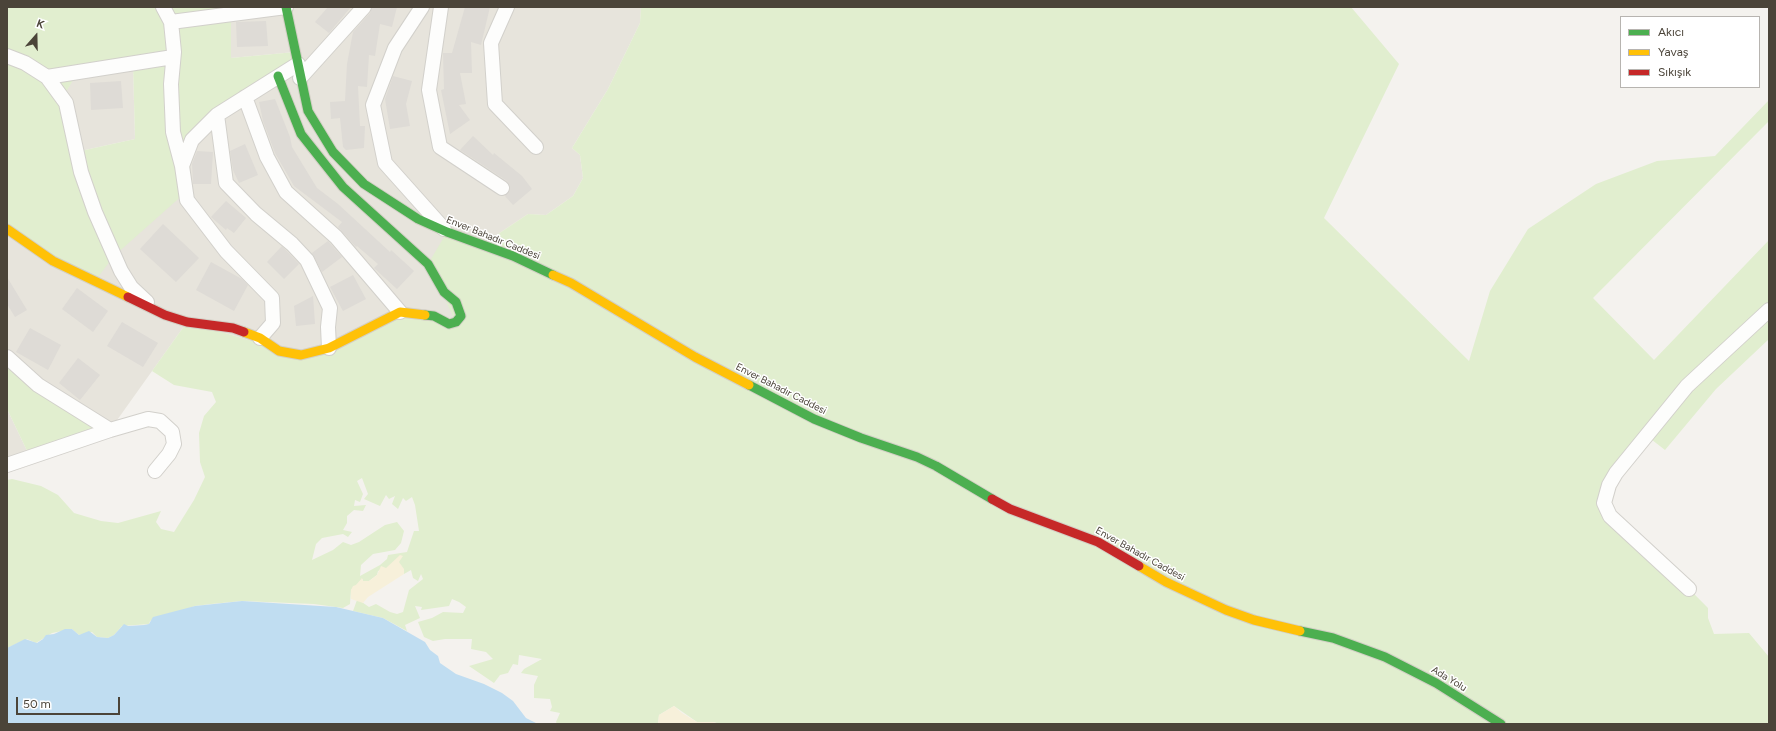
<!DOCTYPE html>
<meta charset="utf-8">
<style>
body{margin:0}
#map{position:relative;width:1776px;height:731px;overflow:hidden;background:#f4f2ee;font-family:Figtree,sans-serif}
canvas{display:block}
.frame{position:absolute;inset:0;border:8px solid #4b4439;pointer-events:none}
.legend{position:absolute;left:1620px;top:16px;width:140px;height:72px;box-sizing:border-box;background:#fff;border:1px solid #b7b4b0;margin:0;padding:5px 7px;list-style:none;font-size:12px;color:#4b4439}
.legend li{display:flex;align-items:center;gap:8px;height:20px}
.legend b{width:20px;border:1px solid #b7b4b0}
.north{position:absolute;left:16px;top:16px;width:40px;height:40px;-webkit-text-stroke:3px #fff;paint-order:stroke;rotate:20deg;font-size:11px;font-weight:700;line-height:16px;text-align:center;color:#4b4439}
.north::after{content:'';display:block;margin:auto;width:14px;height:18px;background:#4b4439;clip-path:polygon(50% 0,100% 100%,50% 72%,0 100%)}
.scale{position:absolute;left:16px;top:697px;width:104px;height:18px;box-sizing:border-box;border:2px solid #4b4439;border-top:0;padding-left:5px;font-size:12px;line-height:14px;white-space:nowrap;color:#4b4439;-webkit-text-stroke:3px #fff;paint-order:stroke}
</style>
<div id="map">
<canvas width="1776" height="731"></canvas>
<div class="frame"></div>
<ul class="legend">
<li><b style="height:5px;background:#4caf50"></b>Akıcı</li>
<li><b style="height:5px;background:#ffc107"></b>Yavaş</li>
<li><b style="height:5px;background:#c62828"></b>Sıkışık</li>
</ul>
<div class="north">K</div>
<div class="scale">50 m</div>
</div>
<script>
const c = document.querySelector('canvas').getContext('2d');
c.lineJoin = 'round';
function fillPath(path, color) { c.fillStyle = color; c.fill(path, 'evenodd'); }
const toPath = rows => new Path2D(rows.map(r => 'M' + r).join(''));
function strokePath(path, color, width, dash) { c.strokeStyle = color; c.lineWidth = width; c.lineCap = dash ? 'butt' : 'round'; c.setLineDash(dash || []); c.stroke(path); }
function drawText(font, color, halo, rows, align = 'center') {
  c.font = font + ' Figtree,sans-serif'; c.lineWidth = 3; c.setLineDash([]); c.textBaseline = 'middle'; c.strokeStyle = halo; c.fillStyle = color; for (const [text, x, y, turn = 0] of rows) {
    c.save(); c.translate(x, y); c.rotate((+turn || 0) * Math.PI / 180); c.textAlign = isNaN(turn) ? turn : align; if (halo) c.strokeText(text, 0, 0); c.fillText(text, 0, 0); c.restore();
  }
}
const residential = toPath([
 [286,7,641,7,640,23,608,89,572,148,580,155,583,178,573,196,546,215,528,214,483,244,461,316,301,355,187,322,110,430,7,357,7,229,192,140,295,52,231,58,230,14],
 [133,64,135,139,76,152,62,97,78,72],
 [7,409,30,457,7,465]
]);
const green = toPath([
 [7,7,286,7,231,14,231,58,295,52,298,64,192,140,185,193,114,256,95,281,7,229],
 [133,64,135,139,76,152,63,97,78,72],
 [641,7,1351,7,1399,64,1324,218,1469,361,1490,291,1528,229,1596,184,1657,161,1715,156,1769,100,1769,121,1593,298,1654,360,1769,240,1769,339,1716,389,1665,450,1647,436,1604,503,1708,608,1708,618,1714,634,1749,633,1769,657,1769,724,720,724,713,722,697,722,674,706,659,715,658,724,557,724,556,722,560,713,550,711,552,707,550,699,534,698,534,685,538,676,521,673,524,669,542,659,519,655,518,665,513,664,508,673,500,675,494,683,469,666,493,659,486,652,471,649,472,639,445,639,433,641,424,637,418,622,432,618,443,612,463,613,466,607,459,602,452,599,449,606,421,610,422,607,415,606,420,618,405,625,407,631,383,618,353,611,357,600,359,600,369,607,376,604,390,612,397,614,403,612,409,590,423,579,421,574,418,581,413,578,411,570,404,574,404,569,386,568,378,571,377,575,369,581,363,581,363,579,351,590,350,604,343,608,314,604,242,601,211,604,195,606,150,621,149,624,122,626,114,635,108,638,97,637,92,632,79,635,72,629,52,633,36,643,27,639,7,648,7,480,12,479,41,486,58,495,74,513,101,521,118,523,161,511,156,522,161,529,174,532,194,500,205,477,200,462,199,433,204,416,216,402,212,392,174,385,152,371,187,322,301,355,400,312,456,322,428,264,447,232,483,244,528,214,546,215,573,196,583,178,580,155,572,148,608,89,640,23],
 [362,478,368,494,364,499,380,506,386,495,389,499,395,496,392,504,398,509,403,498,406,501,412,497,415,505,419,531,414,531,407,552,388,555,387,559,380,565,360,576,361,565,373,554,395,550,401,543,404,531,397,522,385,525,359,542,351,545,343,542,333,550,312,560,316,544,322,538,343,534,348,537,352,532,343,530,347,523,347,516,354,510,363,511,366,505,354,506,355,500,360,502,363,494,357,481],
 [7,357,110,430,30,457,7,409]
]);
const sand = toPath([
 [400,555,403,556,399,562,404,569,404,574,368,597,363,603,351,599,351,590,353,586,356,585,362,578,363,581,369,581,377,575,381,566,386,568],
 [674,706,682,713,697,722,713,722,720,724,658,724,659,715]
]);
const water = toPath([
 [242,601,336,607,383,618,425,642,430,650,438,656,440,663,456,674,484,684,502,693,513,701,526,718,538,724,7,724,7,648,25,639,37,643,43,639,46,635,54,634,65,629,72,629,79,635,89,631,97,637,108,638,114,635,124,624,128,626,144,625,149,624,153,617,195,606]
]);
const building = toPath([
 [328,7,351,7,329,33,315,22],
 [372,7,397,7,392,27,380,24,375,56,369,55,367,87,358,86,360,126,365,126,364,148,346,150,343,147,340,118,331,119,330,102,345,101,347,64,353,32,370,13],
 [465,7,490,7,481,45,471,42,472,73,460,73,466,104,459,105,470,120,450,134,441,90,444,89,443,53,452,53],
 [266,21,268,46,237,47,236,22],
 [393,76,412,81,406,104,410,126,390,129,385,99],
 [121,81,123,108,91,110,90,83],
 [275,99,290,137,292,147,317,188,338,204,390,252,391,250,414,271,397,289,374,268,378,264,357,246,356,247,338,227,342,222,294,186,275,153,263,121,259,102],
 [473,136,493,155,494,153,522,176,532,189,513,205,505,196,510,189,507,181,460,150],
 [245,144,258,175,239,183,233,170,230,151],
 [197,151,213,152,211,184,193,184,192,164],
 [226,201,246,218,234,233,227,228,226,230,211,217],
 [163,224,199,258,176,282,140,249],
 [328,241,342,257,322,272,312,253],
 [282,246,299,264,284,279,267,262],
 [211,262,242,279,248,285,234,311,196,290],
 [353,275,366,299,343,311,330,287],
 [7,277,27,310,15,317,7,304],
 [77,288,108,311,93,332,62,309],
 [313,296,315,324,296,326,294,306],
 [122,322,158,343,143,367,107,346],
 [30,328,61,345,48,370,16,352],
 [78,358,100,375,80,400,59,383]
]);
const street = toPath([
 [163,7,171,22,174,52,171,84,173,132,182,166],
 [422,7,395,48,373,105,385,163,444,229],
 [441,7,429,90,440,147,502,188],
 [507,7,491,43,495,104,536,147],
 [171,22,286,7],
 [7,56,25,63,47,77,66,103,81,172,95,212,121,271,131,287,147,302],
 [47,77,173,57],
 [300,78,364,7],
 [245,97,267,157,286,192,336,237,400,312],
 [217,115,226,183,256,214,292,244,307,260,330,308,328,327,329,348],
 [260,338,273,323,272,298,226,251,187,200,182,166,192,140,217,115,298,64],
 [7,357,38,385,110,430],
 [7,465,110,430,148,419,160,421,172,432,174,444,169,454,155,471],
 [1689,589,1610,516,1604,503,1609,485,1616,473,1687,386,1769,310]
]);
const fast = toPath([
 [286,7,308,111,333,152,364,184,418,219,447,232,513,256,553,275],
 [278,76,301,134,343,187,428,264,444,292,456,302,461,316,456,322,449,324,434,316,425,315],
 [749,385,814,419,861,438,917,457,936,466,992,499],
 [1300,631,1333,638,1385,657,1436,683,1501,724]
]);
const slow = toPath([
 [7,229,53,261,128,297],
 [553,275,571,283,695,357,749,385],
 [244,332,260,338,279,351,301,355,329,348,400,312,425,315],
 [1139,566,1166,582,1226,610,1254,620,1300,631]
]);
const jam = toPath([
 [128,297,165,315,187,322,233,328,244,332],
 [992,499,1010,509,1098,542,1139,566]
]);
const streetNames = [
 ["Enver Bahadır Caddesi",493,238,22],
 ["Enver Bahadır Caddesi",781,389,27],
 ["Enver Bahadır Caddesi",1140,554,29],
 ["Ada Yolu",1449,679,31]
];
fillPath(residential, '#e7e4dc');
fillPath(green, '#e1eecf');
fillPath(sand, '#f7f0da');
fillPath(water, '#c0ddf1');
fillPath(building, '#dedbd6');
strokePath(street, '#d2d0cb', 16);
strokePath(fast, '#d3cfc5', 11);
strokePath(slow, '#d3cfc5', 11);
strokePath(jam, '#d3cfc5', 11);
strokePath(street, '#fdfdfc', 14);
strokePath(fast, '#4caf50', 9);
strokePath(slow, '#ffc107', 9);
strokePath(jam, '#c62828', 9);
drawText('10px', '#4b4439', '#fff', streetNames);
</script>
